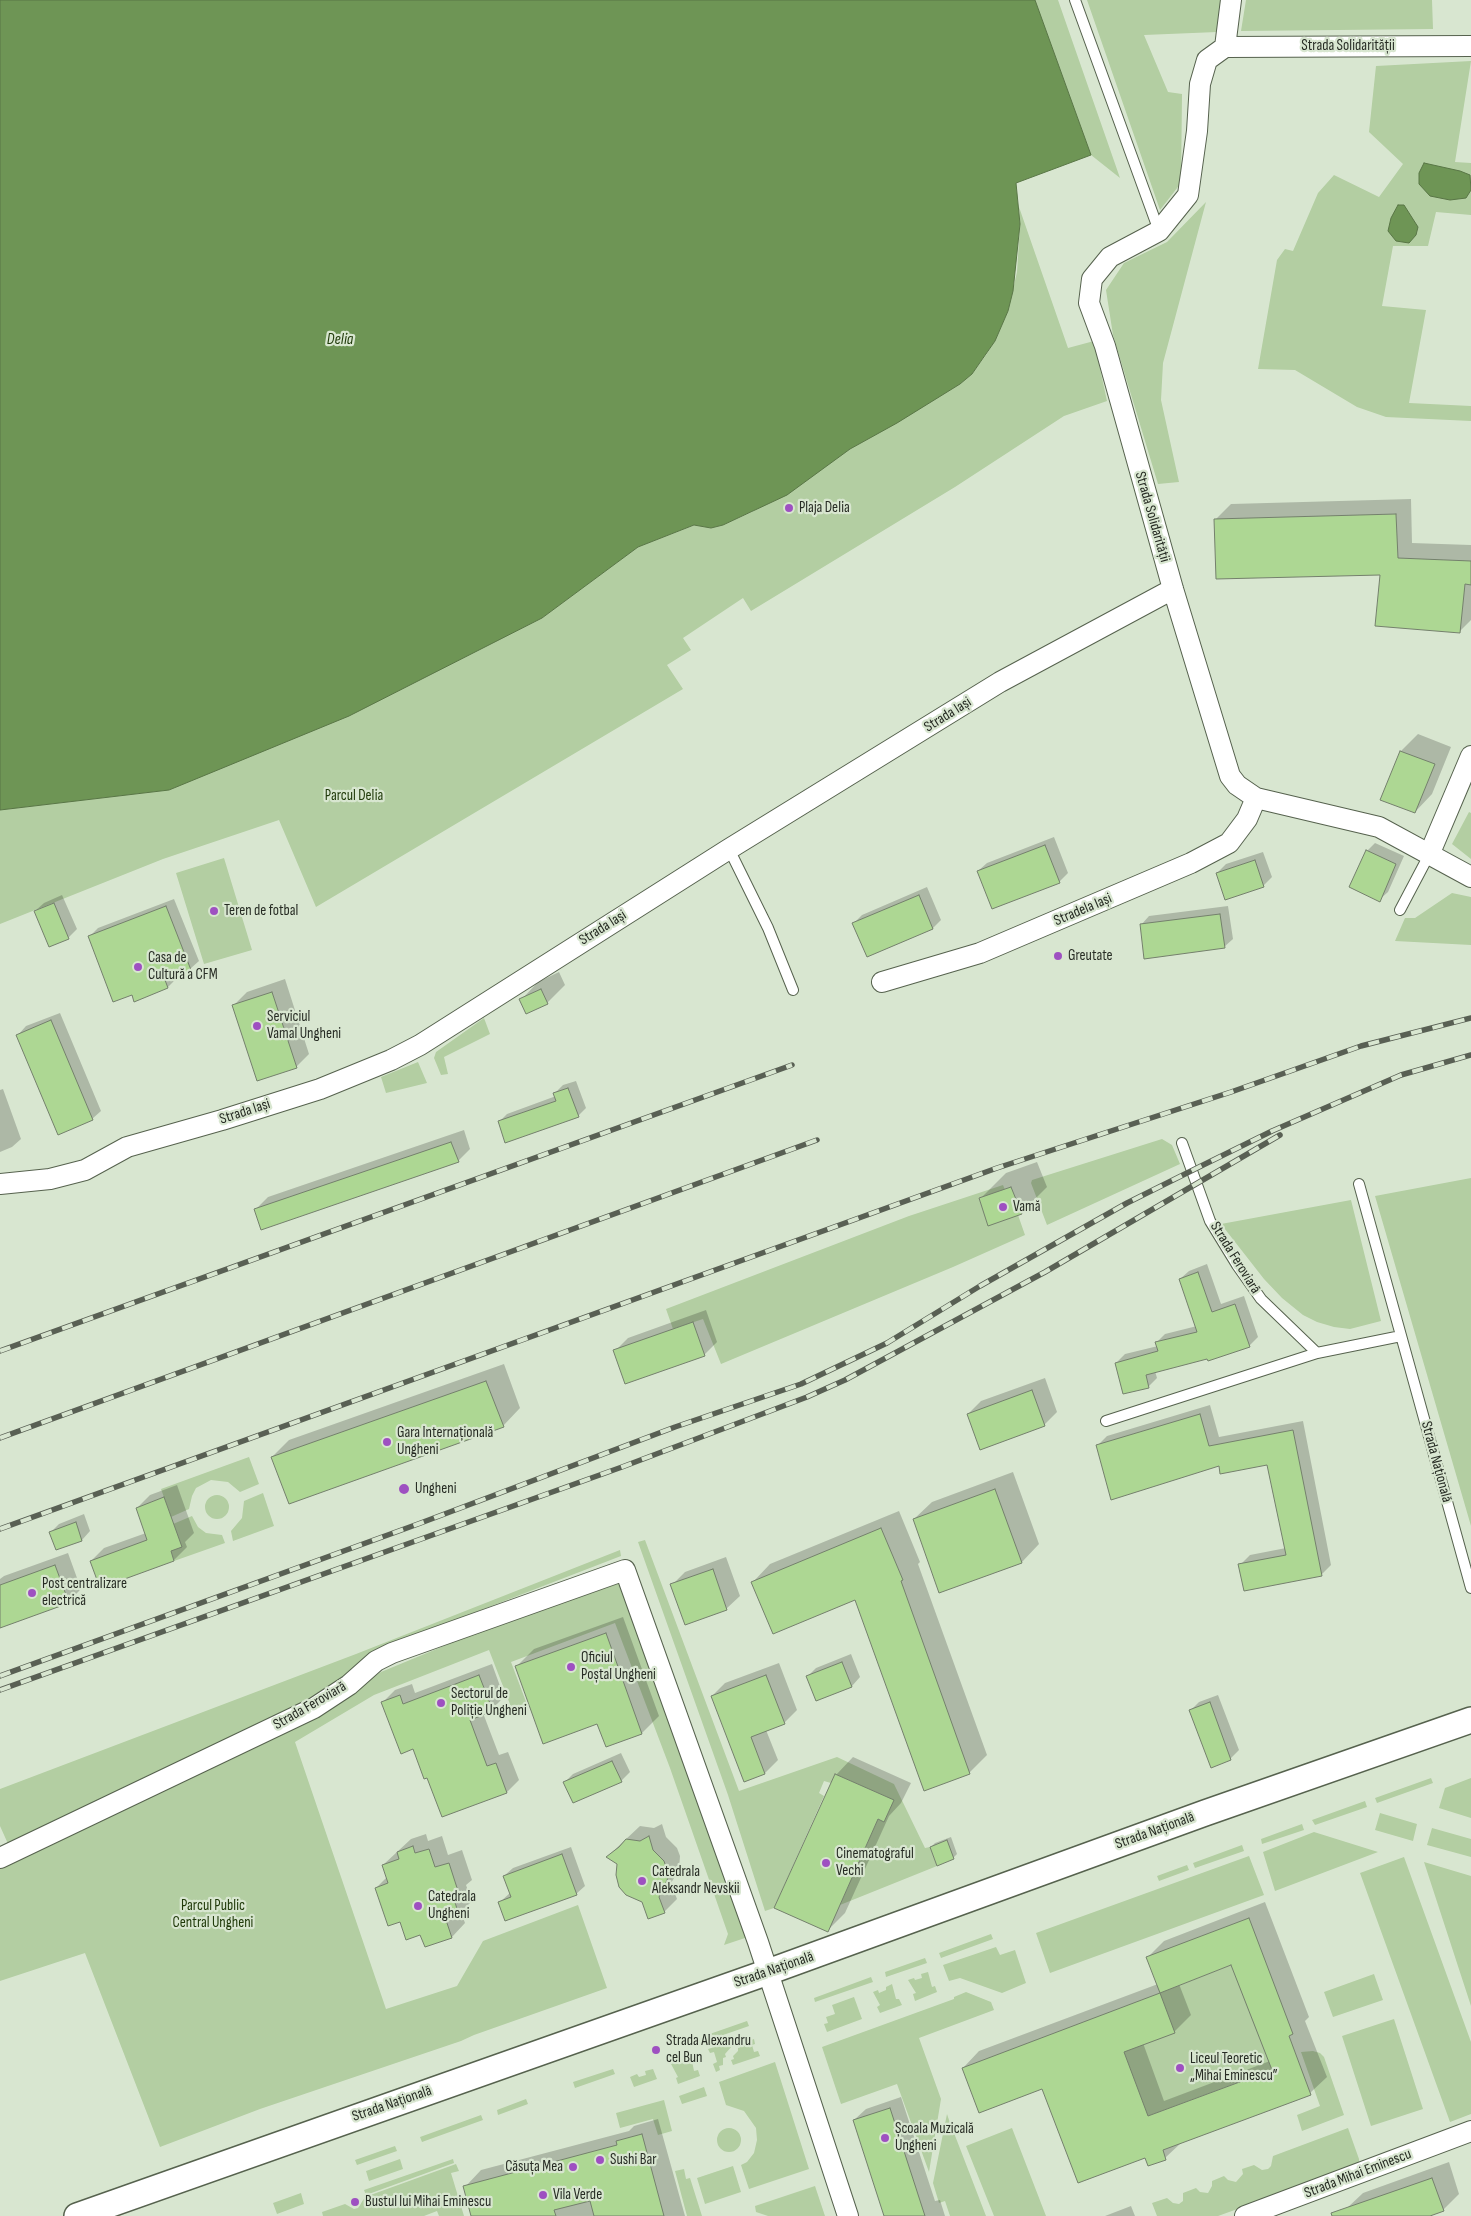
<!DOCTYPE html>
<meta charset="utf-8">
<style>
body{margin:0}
canvas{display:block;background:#d8e6d0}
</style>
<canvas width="1471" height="2216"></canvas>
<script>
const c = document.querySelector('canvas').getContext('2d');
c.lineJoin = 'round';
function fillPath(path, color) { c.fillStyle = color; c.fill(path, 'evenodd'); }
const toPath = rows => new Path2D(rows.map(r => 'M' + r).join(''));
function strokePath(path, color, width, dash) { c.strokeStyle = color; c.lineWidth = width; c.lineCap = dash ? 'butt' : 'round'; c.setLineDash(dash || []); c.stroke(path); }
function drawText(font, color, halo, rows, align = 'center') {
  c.font = font + ' "Sofia Sans Condensed",sans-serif'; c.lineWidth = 4.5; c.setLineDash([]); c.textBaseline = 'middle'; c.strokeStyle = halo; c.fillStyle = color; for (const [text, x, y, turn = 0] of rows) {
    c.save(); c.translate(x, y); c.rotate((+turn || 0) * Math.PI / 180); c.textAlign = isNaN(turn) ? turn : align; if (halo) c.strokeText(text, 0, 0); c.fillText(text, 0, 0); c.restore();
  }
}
const green = toPath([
 [1035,0,1058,0,1120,178,1091,155],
 [1087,0,1221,0,1217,32,1144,35,1168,92,1182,94,1181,183,1160,210],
 [1246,0,1432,0,1433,29,1241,31],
 [1471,61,1455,162,1471,163,1471,215,1436,212,1428,246,1393,246,1382,306,1426,310,1409,403,1471,406,1471,421,1386,417,1357,407,1295,370,1258,369,1277,260,1285,249,1293,251,1318,193,1334,175,1379,197,1403,164,1369,132,1376,66],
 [1206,202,1163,363,1161,400,1179,482,1158,484,1113,335,1106,290,1124,263,1167,242],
 [1019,207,1068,348,1094,341,1107,401,1064,416,955,487,751,611,743,598,683,638,691,650,667,665,683,689,316,907,279,820,163,859,0,924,0,810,169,790,542,618,638,547,695,525,711,528,723,525,752,512,850,449,960,384,972,374,986,355,995,341,1008,311,1017,272,1020,224],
 [1469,812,1471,813,1471,859,1452,844],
 [224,858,252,950,204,964,176,873],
 [1452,893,1471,897,1471,945,1395,941,1405,918,1415,918],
 [484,1018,490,1034,444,1057,448,1074,441,1075,434,1058,436,1052],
 [418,1062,427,1083,386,1093,381,1077],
 [1162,1139,1172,1145,1180,1164,1047,1225,1031,1183,1032,1180],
 [1471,1178,1471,1526,1375,1196],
 [1003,1185,1005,1190,979,1198,988,1225,1018,1215,1025,1235,953,1267,721,1364,703,1319,673,1329,666,1309,909,1216],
 [1351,1200,1381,1321,1350,1329,1334,1327,1317,1322,1303,1315,1282,1298,1264,1279,1221,1224],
 [249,1457,259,1484,240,1492,228,1482,211,1480,196,1488,192,1496,189,1509,171,1517,161,1489],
 [263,1493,274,1526,233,1541,231,1531,242,1518,244,1501],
 '205 1507a12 12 0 1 1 24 0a12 12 0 1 1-24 0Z',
 [192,1516,198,1527,206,1533,222,1535,225,1543,174,1561,171,1551,173,1524],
 [645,1540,739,1791,837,1757,894,1784,925,1848,930,1847,937,1866,840,1905,878,1819,884,1822,889,1811,883,1808,887,1797,835,1774,831,1783,824,1781,819,1793,824,1796,774,1908,765,1911,728,1795,638,1542],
 [620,1550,621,1556,380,1649,320,1697,9,1846,0,1826,0,1789,356,1654],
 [620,1583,748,1937,724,1945,728,1934,670,1768,615,1623,511,1662,528,1707,513,1712,489,1650,374,1695,295,1742,386,2009,457,1986,483,1941,578,1905,607,1988,474,2035,461,2041,260,2109,160,2147,85,1953,0,1981,0,1868,290,1730,381,1672,468,1636],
 [1431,1778,1433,1783,1377,1803,1375,1798],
 [1471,1778,1471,1818,1439,1808,1445,1788],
 [1365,1801,1367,1807,1315,1825,1312,1820],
 [1380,1813,1417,1824,1413,1841,1375,1830],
 [1302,1824,1304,1830,1262,1844,1261,1839],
 [1432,1828,1471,1839,1471,1857,1427,1845],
 [1314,1832,1378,1852,1275,1891,1263,1852],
 [1242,1845,1244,1851,1195,1868,1193,1863],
 [1249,1856,1264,1895,1050,1973,1036,1933],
 [1404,1857,1471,2042,1471,2114,1450,2122,1360,1873],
 [1424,1862,1471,1876,1471,2006],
 [1187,1865,1189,1870,1159,1881,1157,1876],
 [991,1934,993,1939,941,1958,939,1953],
 [996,1947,1000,1955,1015,1950,1026,1983,1002,1993,960,1978,949,1981,943,1965],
 [925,1958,927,1963,886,1977,885,1972],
 [1231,1965,1279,2067,1148,2116,1090,2065,1160,1993],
 [928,1972,932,1987,935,1986,937,1992,915,2001,913,1994,916,1993,908,1980,914,1978,915,1980,922,1978,921,1974],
 [1374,1974,1383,2000,1333,2017,1324,1992],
 [871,1977,873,1982,815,2002,814,1998],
 [892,1984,896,1999,899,1999,902,2005,880,2013,877,2007,880,2005,873,1992,878,1990,879,1993,886,1990,886,1987],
 [966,1992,991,2002,994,2010,919,2038,941,2099,929,2172,897,2084,841,2104,822,2047,954,1999,954,1997],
 [854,1997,862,2019,827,2032,824,2024,828,2023,826,2017,835,2014,832,2005],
 [1394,2019,1423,2109,1371,2126,1342,2036],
 [747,2021,749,2026,706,2041,704,2036],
 [754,2039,755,2044,752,2045,754,2052,758,2051,760,2056,733,2065,731,2060,734,2059,733,2056,738,2051,738,2048,741,2047,740,2044],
 [731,2042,732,2046,725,2054,726,2057,723,2058,723,2065,719,2066,720,2070,716,2072,713,2064,717,2062,714,2052,710,2053,708,2049],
 [1313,2051,1320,2053,1324,2057,1344,2115,1302,2131,1297,2115,1320,2106,1301,2052],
 [691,2056,694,2071,698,2070,700,2076,678,2084,676,2078,678,2077,671,2064,676,2062,678,2064,685,2062,684,2059],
 [775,2062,809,2169,749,2189,741,2165,747,2162,754,2153,757,2140,756,2128,744,2111,726,2105,719,2082],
 [613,2069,615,2074,575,2088,573,2082],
 [653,2069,657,2079,634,2087,630,2077,637,2074,639,2077,646,2075,645,2071],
 [704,2087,707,2096,682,2104,679,2096],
 [526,2099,528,2104,498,2115,497,2110],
 [664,2100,672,2131,658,2135,653,2119,620,2128,616,2113],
 [947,2114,949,2120,986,2216,950,2216,945,2201,939,2203,933,2183],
 [481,2115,483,2120,422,2142,420,2137],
 [1012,2128,1046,2216,994,2216,966,2146],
 [1348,2128,1359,2159,1359,2163,1354,2167,1218,2216,1157,2216,1152,2203,1167,2198,1173,2203,1179,2204,1183,2201,1183,2193,1196,2188,1200,2192,1208,2193,1212,2186,1212,2181,1224,2176,1228,2180,1236,2182,1243,2174,1242,2169,1254,2165,1262,2170,1268,2169,1271,2166,1273,2156],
 '717 2140a12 12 0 1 1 24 0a12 12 0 1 1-24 0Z',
 [395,2146,397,2151,357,2165,355,2160],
 [400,2159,403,2169,369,2181,366,2171],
 [453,2159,454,2163,366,2195,364,2190],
 [456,2164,459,2171,451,2173,464,2216,439,2216,437,2211,424,2216,323,2216,322,2212,345,2204,354,2209,358,2208,365,2197],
 [733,2166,741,2192,705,2204,697,2178],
 [684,2169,686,2179,690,2178,702,2216,687,2216,675,2171],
 [815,2186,825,2216,768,2216,756,2212,755,2206],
 [301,2193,304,2204,277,2214,273,2203]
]);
const water = toPath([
 [0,0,1035,0,1091,155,1016,183,1020,224,1013,291,1008,311,995,341,972,374,960,384,897,423,850,449,787,495,723,525,711,528,694,525,638,547,542,618,349,716,169,790,0,810,0,0],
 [1424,163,1460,171,1470,175,1471,190,1466,198,1450,200,1430,196,1419,184,1419,173,1424,163],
 [1398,205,1404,205,1418,227,1416,235,1409,243,1396,241,1388,231,1391,218,1398,205]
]);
const shadow = toPath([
 [1411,499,1412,543,1471,545,1471,620,1460,631,1381,573,1215,520,1231,504],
 [1418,734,1451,747,1432,794,1415,812,1401,751],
 [1054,837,1068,873,1059,882,978,871,987,863],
 [1375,843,1404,856,1388,892,1379,900,1367,851],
 [1263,852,1272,877,1263,886,1217,873,1226,864],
 [927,887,941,920,933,928,867,956,854,923,862,915],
 [62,895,77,929,68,938,35,911,44,903],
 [174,899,199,961,190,969,175,975,176,979,168,987,135,1000,132,994,89,937,98,928],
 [1228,906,1233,939,1224,947,1141,925,1149,916],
 [559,972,565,985,547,1003,521,1000,538,982],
 [285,979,309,1054,296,1067,234,1005,247,992],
 [60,1013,101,1111,92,1119,18,1035,26,1026],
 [576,1081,586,1108,578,1116,499,1122,507,1114,556,1096,555,1093,563,1085],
 [3,1089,21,1139,12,1147,0,1152,0,1090],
 [464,1130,470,1149,458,1161,256,1209,268,1197],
 [1037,1162,1047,1187,1021,1213,980,1199,1006,1173],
 [1207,1264,1221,1304,1244,1296,1258,1337,1250,1345,1208,1360,1208,1358,1155,1371,1157,1378,1148,1387,1116,1363,1125,1354,1158,1346,1157,1342,1165,1334,1197,1326,1180,1279,1189,1271],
 [706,1310,717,1342,704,1355,615,1351,628,1338],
 [504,1364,520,1408,503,1426,272,1457,289,1440],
 [1045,1378,1057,1412,1044,1425,968,1414,981,1401],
 [1210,1405,1219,1437,1303,1421,1331,1565,1321,1575,1240,1565,1250,1555,1286,1548,1268,1464,1220,1465,1097,1446,1107,1436],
 [1013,1472,1039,1544,1022,1562,940,1592,914,1519,932,1502],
 [177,1485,194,1533,185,1542,187,1547,174,1560,91,1561,104,1548,146,1533,137,1508,150,1495],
 [899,1511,920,1562,918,1564,987,1755,969,1773,856,1599,753,1582,770,1564],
 [84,1514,90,1531,82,1540,57,1548,51,1532,59,1524],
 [68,1553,81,1589,68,1602,0,1614,0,1579,4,1576],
 [726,1557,740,1596,726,1609,672,1585,685,1572],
 [623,1617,659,1716,642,1733,598,1723,516,1667,534,1649],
 [851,1654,860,1677,852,1686,817,1700,808,1676,816,1668],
 [779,1663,797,1710,784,1723,766,1730,778,1760,765,1773,744,1781,712,1696,725,1683],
 [492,1664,504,1697,492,1709,483,1713,499,1755,508,1752,519,1780,507,1792,428,1776,413,1747,383,1702,395,1690,412,1684,415,1693],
 [1218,1695,1239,1750,1230,1759,1191,1710,1199,1702],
 [621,1753,630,1772,621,1781,565,1782,573,1774],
 [853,1757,911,1783,901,1803,889,1816,845,1913,827,1931,836,1775],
 [662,1824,666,1837,677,1848,680,1856,679,1870,671,1883,677,1899,664,1912,643,1901,619,1864,608,1856,640,1826,654,1828],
 [426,1834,428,1841,442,1836,448,1855,462,1850,472,1880,466,1885,472,1901,461,1912,465,1923,452,1937,426,1945,421,1933,401,1920,376,1888,387,1877,383,1865,411,1839],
 [951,1837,957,1854,953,1858,931,1847,935,1843],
 [571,1847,585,1886,576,1894,500,1902,510,1893,504,1876,513,1868],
 [1265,1902,1309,2017,1305,2021,1327,2077,1310,2093,1182,2142,1165,2158,1146,2156,1043,2087,963,2068,979,2051,1158,1984,1148,1957,1164,1941],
 [1232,1964,1270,2061,1164,2101,1143,2043,1174,2032,1191,2015,1179,1984],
 [901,2097,935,2201,940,2200,945,2216,887,2216,854,2120,866,2109],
 [658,2119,685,2216,473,2216,465,2187,481,2170,629,2131,634,2126],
 [1449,2162,1459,2194,1443,2210,1426,2216,1334,2216,1346,2209,1363,2193],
 [1131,2206,1135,2216,1105,2216]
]);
const building = toPath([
 [1396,514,1398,558,1471,561,1471,585,1465,584,1460,633,1375,626,1380,575,1216,579,1214,519,1396,514],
 [1400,751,1435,764,1415,813,1380,800,1400,751],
 [1045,845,1060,883,992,909,977,871,1045,845],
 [1366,850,1396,864,1380,902,1349,887,1366,850],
 [1255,860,1264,887,1225,900,1216,873,1255,860],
 [919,895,933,929,867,957,852,923,919,895],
 [54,903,69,939,49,947,34,911,54,903],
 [166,906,191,970,165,980,168,988,134,1002,132,995,113,1002,88,936,166,906],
 [1220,914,1225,948,1144,959,1140,924,1220,914],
 [541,989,548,1004,526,1014,519,999,541,989],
 [272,992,297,1068,257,1081,232,1005,272,992],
 [51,1020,93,1120,58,1135,16,1035,51,1020],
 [568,1088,579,1117,505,1143,498,1121,556,1101,553,1093,568,1088],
 [451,1142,459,1162,261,1230,254,1209,451,1142],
 [1011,1187,1022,1214,988,1226,979,1198,1011,1187],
 [1198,1272,1212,1312,1235,1304,1250,1347,1208,1361,1207,1359,1146,1375,1149,1388,1123,1394,1115,1363,1158,1351,1155,1342,1197,1332,1179,1279,1198,1272],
 [693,1322,705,1356,625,1384,613,1350,693,1322],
 [486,1381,504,1427,289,1504,271,1457,486,1381],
 [1032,1390,1045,1426,980,1450,967,1414,1032,1390],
 [1200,1414,1209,1446,1293,1430,1322,1576,1244,1591,1238,1564,1286,1555,1267,1465,1220,1474,1219,1466,1111,1500,1096,1445,1200,1414],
 [995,1489,1022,1563,939,1593,913,1519,995,1489],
 [164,1497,182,1547,171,1551,174,1561,100,1588,90,1561,147,1540,136,1508,164,1497],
 [76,1522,82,1541,56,1550,49,1532,76,1522],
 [881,1528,903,1580,901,1581,970,1774,924,1791,855,1600,773,1634,751,1582,881,1528],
 [55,1565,69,1603,0,1628,0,1585,55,1565],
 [713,1569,727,1610,685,1625,670,1584,713,1569],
 [606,1633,642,1734,606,1747,597,1724,543,1744,515,1666,606,1633],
 [842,1662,852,1687,816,1701,806,1676,842,1662],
 [479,1675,493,1711,470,1720,487,1766,496,1763,507,1793,442,1817,427,1778,424,1779,413,1749,401,1754,381,1702,400,1695,403,1704,479,1675],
 [766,1675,785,1724,751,1737,765,1774,744,1782,711,1696,766,1675],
 [1210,1702,1231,1760,1211,1768,1189,1710,1210,1702],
 [612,1761,622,1782,573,1803,563,1782,612,1761],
 [835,1774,894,1800,884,1822,878,1819,828,1932,774,1908,835,1774],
 [649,1836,653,1850,664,1861,667,1870,668,1878,659,1897,665,1913,648,1919,642,1902,626,1895,619,1887,616,1875,617,1864,606,1857,619,1847,626,1839,640,1841,649,1836],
 [947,1840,954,1859,937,1866,930,1847,947,1840],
 [413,1846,415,1853,429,1849,435,1867,449,1863,459,1894,453,1896,459,1915,446,1920,452,1938,425,1947,420,1935,406,1940,400,1922,388,1926,375,1888,388,1883,382,1865,399,1859,397,1852,413,1846],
 [562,1854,577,1895,505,1921,498,1902,511,1897,503,1876,562,1854],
 [1249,1918,1293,2034,1289,2036,1311,2095,1163,2150,1166,2160,1148,2166,1145,2158,1078,2183,1042,2089,979,2113,962,2068,1160,1993,1146,1957,1249,1918],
 [1231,1965,1272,2070,1148,2116,1124,2052,1175,2033,1160,1993,1231,1965],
 [890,2108,925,2216,884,2216,853,2120,890,2108],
 [642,2134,664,2216,594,2216,590,2201,554,2210,556,2216,471,2216,463,2186,617,2145,616,2141,642,2134],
 [1432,2178,1444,2211,1430,2216,1332,2216,1331,2213,1432,2178]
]);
const service = toPath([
 [1075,0,1159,231],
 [729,849,768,928,793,990],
 [1400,910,1429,855],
 [1182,1143,1210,1221,1237,1265,1261,1299,1317,1353],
 [1359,1184,1471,1588],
 [1106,1421,1317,1353,1401,1336]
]);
const minor = toPath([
 [1471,46,1225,47,1207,60,1200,84,1197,131,1188,195,1159,231,1110,257,1092,279,1089,303,1105,346,1173,589,1230,776,1237,785,1256,798,1379,827,1471,877],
 [1225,47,1231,0],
 [1429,855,1471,756],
 [882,982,980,953,1191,863,1229,843,1247,819,1256,798],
 [0,1184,50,1179,85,1170,127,1147,222,1120,320,1089,391,1060,420,1045,729,849,1000,682,1173,589],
 [0,1858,314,1708,349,1685,376,1661,392,1653,625,1570,758,1942,848,2216],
 [1245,2216,1471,2131]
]);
const tertiary = toPath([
 [77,2216,768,1972,1205,1813,1471,1720]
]);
const rail = toPath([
 [0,1351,792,1065],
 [0,1438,817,1140],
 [0,1529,997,1168,1231,1092,1361,1046,1471,1018],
 [0,1676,418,1524,675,1427,801,1384,887,1343,980,1286,1127,1203,1193,1170,1272,1131,1401,1075,1471,1055],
 [0,1690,622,1467,807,1397,845,1380,1045,1272,1280,1135]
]);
const markers = [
 [789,508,5,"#9e50c1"],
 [214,911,5,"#9e50c1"],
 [1058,956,5,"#9e50c1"],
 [138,967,5,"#9e50c1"],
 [257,1026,5,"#9e50c1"],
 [1003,1207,5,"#9e50c1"],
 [387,1442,5,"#9e50c1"],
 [404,1489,6,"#9e50c1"],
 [32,1593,5,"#9e50c1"],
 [571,1667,5,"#9e50c1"],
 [441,1703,5,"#9e50c1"],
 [826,1863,5,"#9e50c1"],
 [642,1881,5,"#9e50c1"],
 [418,1906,5,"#9e50c1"],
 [656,2050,5,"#9e50c1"],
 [1180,2068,5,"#9e50c1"],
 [885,2138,5,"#9e50c1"],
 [600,2160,5,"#9e50c1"],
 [573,2167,5,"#9e50c1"],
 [543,2195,5,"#9e50c1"],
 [355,2202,5,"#9e50c1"]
];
const streetNames = [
 ["Strada Solidarității",1348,46],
 ["Strada Solidarității",1152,517,74],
 ["Strada Iași",948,715,-32],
 ["Stradela Iași",1083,910,-23],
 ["Strada Iași",603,928,-32],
 ["Strada Iași",245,1112,-18],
 ["Strada Feroviară",1235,1258,58],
 ["Strada Națională",1436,1462,75],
 ["Strada Feroviară",310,1706,-30],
 ["Strada Națională",1155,1831,-20],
 ["Strada Națională",774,1970,-19],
 ["Strada Națională",392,2104,-19],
 ["Strada Mihai Eminescu",1358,2174,-21]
];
const poiNames = [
 ["Plaja Delia",799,508],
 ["Teren de fotbal",224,911],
 ["Greutate",1068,956],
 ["Casa de",148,958],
 ["Cultură a CFM",148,975],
 ["Serviciul",267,1017],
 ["Vamal Ungheni",267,1034],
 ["Vamă",1013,1207],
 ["Gara Internațională",397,1433],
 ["Ungheni",397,1450],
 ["Ungheni",415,1489],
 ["Post centralizare",42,1584],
 ["electrică",42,1601],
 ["Oficiul",581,1658],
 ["Poștal Ungheni",581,1675],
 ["Sectorul de",451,1694],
 ["Poliție Ungheni",451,1711],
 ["Cinematograful",836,1854],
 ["Vechi",836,1871],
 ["Catedrala",652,1872],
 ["Aleksandr Nevskii",652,1889],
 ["Catedrala",428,1897],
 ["Ungheni",428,1914],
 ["Strada Alexandru",666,2041],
 ["cel Bun",666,2058],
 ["Liceul Teoretic",1190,2059],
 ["„Mihai Eminescu”",1190,2076],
 ["Școala Muzicală",895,2129],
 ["Ungheni",895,2146],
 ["Sushi Bar",610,2160],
 ["Căsuța Mea",563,2167,"right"],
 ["Vila Verde",553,2195],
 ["Bustul lui Mihai Eminescu",365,2202]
];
const parkNames = [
 ["Parcul Delia",354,796],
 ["Parcul Public",213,1906],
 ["Central Ungheni",213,1923]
];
const waterNames = [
 ["Delia",340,340]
];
fillPath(green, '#b3cea2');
fillPath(water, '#6e9555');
strokePath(water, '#597646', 1);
fillPath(shadow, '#0003');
fillPath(building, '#add793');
strokePath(building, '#74806c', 1);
strokePath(service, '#56624e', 12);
strokePath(minor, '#56624e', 22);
strokePath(tertiary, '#56624e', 28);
strokePath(service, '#fff', 10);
strokePath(minor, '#fff', 20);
strokePath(tertiary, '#fff', 25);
strokePath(rail, '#596054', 5.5);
strokePath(rail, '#d8e6d0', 4, [11]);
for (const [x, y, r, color] of markers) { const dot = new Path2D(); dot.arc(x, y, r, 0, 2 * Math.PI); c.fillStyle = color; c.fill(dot); strokePath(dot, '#d8e6d0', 2); }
drawText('15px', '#272c24', '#d8e6d0', streetNames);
drawText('15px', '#272c24', '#d8e6d0', poiNames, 'left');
drawText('15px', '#203a0a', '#d8e6d0', parkNames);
drawText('italic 16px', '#203a0a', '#d8e6d0', waterNames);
</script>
